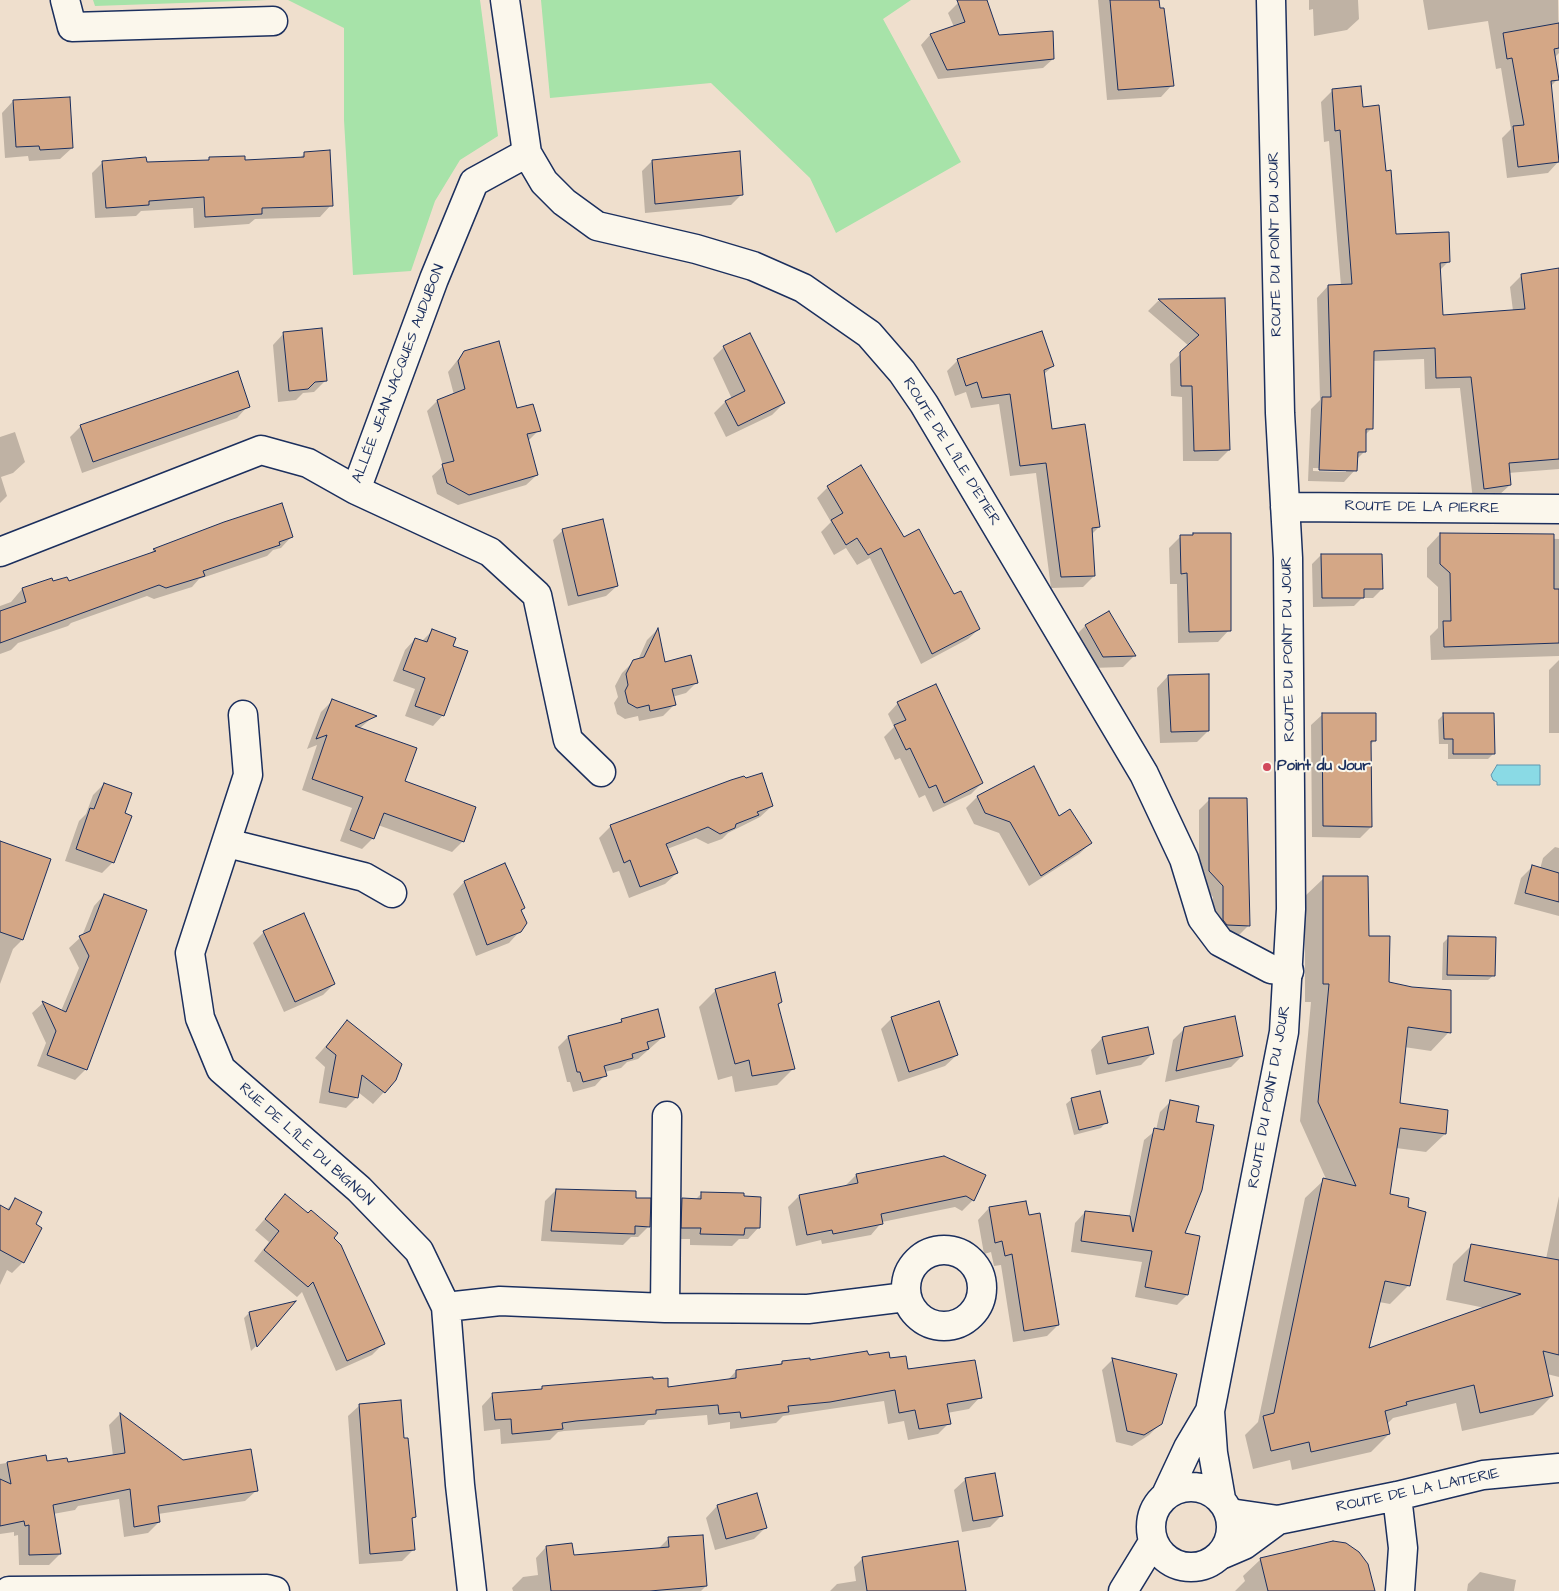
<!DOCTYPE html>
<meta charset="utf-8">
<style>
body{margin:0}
canvas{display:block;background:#efdfcd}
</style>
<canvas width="1559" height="1591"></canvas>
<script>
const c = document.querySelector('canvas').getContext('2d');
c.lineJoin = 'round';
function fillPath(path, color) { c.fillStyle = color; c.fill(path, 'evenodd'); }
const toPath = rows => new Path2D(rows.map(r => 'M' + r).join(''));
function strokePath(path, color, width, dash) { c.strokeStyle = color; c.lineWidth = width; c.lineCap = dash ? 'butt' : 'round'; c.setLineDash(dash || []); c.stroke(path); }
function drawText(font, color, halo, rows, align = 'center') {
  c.font = font + ' "Architects Daughter",sans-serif'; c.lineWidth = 4; c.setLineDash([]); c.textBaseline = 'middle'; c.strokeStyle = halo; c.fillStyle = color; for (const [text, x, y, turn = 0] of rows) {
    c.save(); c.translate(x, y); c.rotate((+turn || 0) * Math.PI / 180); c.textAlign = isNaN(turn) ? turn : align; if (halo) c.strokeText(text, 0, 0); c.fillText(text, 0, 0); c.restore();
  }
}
const green = toPath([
 [93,0,268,0,95,6],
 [288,0,480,0,498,136,460,160,435,201,411,271,353,275,344,120,344,28],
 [541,0,911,0,883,19,961,162,836,233,810,178,711,83,550,98]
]);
const water = toPath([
 [1497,765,1540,765,1540,785,1497,785,1497,782,1493,780,1491,775,1497,765]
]);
const shadow = toPath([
 [966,0,986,0,998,36,1053,59,1043,68,938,79,921,45,930,35,954,27,948,13,958,3],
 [1098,0,1157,0,1169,42,1172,85,1161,97,1107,100],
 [1309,0,1358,0,1359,19,1347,30,1314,36,1313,9,1309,10],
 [1423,0,1558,0,1559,53,1554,58,1558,79,1550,87,1559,161,1548,173,1507,178,1502,138,1511,129,1501,68,1496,69,1488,21,1428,30],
 [1332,91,1362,108,1386,182,1395,235,1449,261,1439,271,1442,316,1513,311,1510,287,1522,275,1559,270,1559,469,1508,473,1510,485,1498,496,1473,500,1460,388,1425,389,1424,359,1372,361,1372,428,1365,435,1365,451,1356,460,1355,470,1344,482,1308,481,1311,409,1320,400,1317,298,1328,286,1341,286,1329,141,1324,142,1321,102],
 [1313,468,1346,469,1346,472,1313,471],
 [13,101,72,148,60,159,29,161,28,156,5,158,2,113],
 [305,153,331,205,320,217,255,219,249,224,194,228,193,208,141,211,136,216,95,218,92,173,103,162,207,162,210,158,244,162,299,159],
 [652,161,741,195,731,205,645,213,642,171],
 [1224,300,1229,450,1218,461,1183,461,1182,397,1171,396,1170,364,1189,346,1148,311,1158,301],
 [284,333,326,380,314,392,303,393,296,400,278,402,273,345],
 [724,347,784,403,772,415,726,437,714,413,725,402,732,399,713,358],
 [464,352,516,410,539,430,528,441,537,475,526,485,458,505,437,494,432,476,443,466,427,411,437,401,454,395,448,372],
 [958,360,1053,366,1043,375,1051,430,1099,527,1091,535,1094,576,1083,587,1051,588,1036,473,1010,476,999,404,971,408,966,392,955,396,947,371],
 [248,406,237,418,82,473,70,437,81,426],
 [15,432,25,462,13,473,1,477,7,496,0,503,0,437],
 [861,467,903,538,979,629,968,639,921,664,870,558,857,565,846,548,834,555,821,532,831,522,817,498,828,487],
 [224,523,292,536,281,548,273,550,267,556,199,579,192,587,154,599,147,596,71,623,68,626,18,643,11,650,0,654,0,606,11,602,22,589,52,583,68,582,149,554,154,550],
 [563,530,617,586,606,596,568,606,553,540],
 [1440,534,1559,539,1559,656,1431,660,1430,636,1438,628,1438,587,1427,577,1427,548],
 [1180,537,1229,630,1218,642,1178,643,1177,584,1170,584,1169,548],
 [1321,555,1382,589,1373,598,1362,598,1354,606,1313,607,1312,564],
 [1108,613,1134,656,1123,667,1092,668,1074,637,1085,626],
 [433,630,452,647,443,715,433,726,405,716,415,689,393,681,405,650,415,639,422,641],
 [657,630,664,663,697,682,686,693,672,697,674,705,663,716,639,721,638,716,625,719,617,714,614,703,618,697,615,686,622,673,634,661,638,660,647,640],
 [1559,660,1559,733,1549,733,1549,670],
 [1208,675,1208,731,1197,742,1160,743,1157,688,1168,676],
 [332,701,374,716,359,729,403,782,463,841,452,852,378,825,373,838,362,849,340,841,352,808,302,790,317,745,307,749,321,712],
 [898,703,982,783,971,794,933,812,925,795,919,798,900,758,895,760,884,737,894,727,888,714],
 [1323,714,1375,740,1370,745,1371,827,1360,838,1312,837,1311,725],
 [1444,714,1494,753,1488,759,1448,759,1448,744,1439,744,1438,720],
 [1033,768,1058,818,1091,843,1079,854,1029,886,999,833,974,824,966,808,977,797],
 [104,784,123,814,113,862,102,873,65,861,79,821,86,814,93,795],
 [1210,799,1249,925,1238,936,1216,935,1213,931,1213,897,1199,882,1199,810],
 [772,806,760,817,728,833,722,839,708,844,696,838,667,849,677,873,665,884,629,898,619,871,613,873,599,838,611,826],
 [0,843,49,859,22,940,13,949,0,984],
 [1555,847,1559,848,1559,916,1514,904,1521,878,1533,866,1540,869,1543,858],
 [1324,878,1368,937,1387,983,1449,1032,1431,1051,1404,1047,1399,1104,1445,1134,1426,1152,1396,1148,1389,1195,1409,1285,1390,1304,1379,1302,1367,1350,1485,1308,1446,1300,1453,1264,1472,1245,1546,1259,1559,1196,1559,1377,1547,1374,1552,1396,1533,1415,1462,1431,1456,1403,1393,1418,1387,1424,1389,1434,1371,1452,1292,1470,1290,1460,1253,1469,1245,1435,1258,1422,1305,1198,1324,1180,1327,1181,1300,1121,1311,1002,1305,1002,1305,896],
 [464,882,524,908,520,911,520,931,509,943,476,956,453,894],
 [104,895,86,1069,75,1080,37,1066,46,1043,32,1013,43,1003,61,1011,79,968,69,948,82,936,94,906],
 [264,932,334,984,323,995,284,1012,253,943],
 [1448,938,1494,975,1488,980,1442,980,1443,943],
 [716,990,781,1002,777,1006,794,1068,777,1085,735,1092,732,1076,718,1080,699,1007],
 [892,1018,957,1055,945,1066,898,1082,881,1029],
 [622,1020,664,1036,638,1059,627,1062,621,1068,605,1072,605,1075,595,1086,573,1092,570,1082,567,1082,558,1047,568,1037,617,1025],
 [347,1022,395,1080,373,1104,358,1092,357,1097,346,1108,319,1103,325,1067,315,1058],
 [1147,1028,1153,1053,1141,1065,1096,1075,1091,1050,1102,1038],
 [1185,1028,1242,1056,1231,1067,1165,1082,1173,1040],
 [1072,1099,1106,1122,1101,1128,1074,1135,1066,1104],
 [1170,1102,1195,1123,1183,1234,1187,1295,1177,1305,1135,1297,1142,1262,1071,1252,1075,1223,1085,1212,1129,1217,1144,1140,1156,1130,1160,1112],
 [944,1157,973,1200,962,1211,955,1207,882,1222,871,1235,822,1244,821,1240,796,1246,788,1207,799,1196,845,1186,856,1175],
 [556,1190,635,1199,649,1226,638,1237,631,1237,623,1245,541,1241,545,1201],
 [702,1193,759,1227,748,1239,739,1239,732,1246,690,1245,690,1239,671,1239,671,1211,682,1200,695,1200],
 [285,1196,332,1238,383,1344,372,1355,336,1371,302,1292,297,1297,254,1261,269,1242,255,1230],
 [16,1200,34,1225,23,1262,12,1273,7,1270,0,1285,0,1216],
 [989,1208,1058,1325,1047,1336,1013,1342,1001,1265,994,1266,991,1252,984,1254,978,1220],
 [293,1303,256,1346,251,1351,244,1318,249,1313],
 [868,1357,889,1360,907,1371,980,1397,969,1409,947,1413,949,1423,938,1434,908,1440,904,1421,888,1424,884,1401,783,1416,776,1423,730,1429,730,1422,708,1425,707,1415,648,1420,644,1425,564,1431,558,1432,550,1440,501,1444,500,1429,484,1431,482,1406,493,1394,539,1391,543,1387,652,1380,667,1388,727,1381,736,1371,778,1366,782,1362],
 [1113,1359,1161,1423,1149,1435,1132,1446,1116,1442,1102,1370],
 [360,1405,403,1440,414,1517,411,1520,414,1549,402,1561,359,1564,348,1416],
 [120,1414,183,1461,256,1491,245,1501,158,1514,159,1522,148,1533,124,1537,119,1499,78,1506,75,1510,53,1514,60,1554,49,1565,19,1565,18,1535,14,1536,14,1532,0,1534,0,1464,45,1457,46,1462,67,1463,113,1456,109,1425],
 [966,1479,1002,1515,990,1527,962,1532,954,1490],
 [717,1506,766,1527,754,1539,715,1550,706,1518],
 [669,1538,706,1586,701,1591,513,1591,512,1588,523,1577,538,1575,536,1558,546,1547,573,1557,658,1549],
 [863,1558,965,1591,830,1591,837,1584,856,1581,854,1567],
 [1261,1559,1370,1591,1235,1591,1245,1581,1243,1576],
 [1480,1572,1516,1580,1514,1591,1467,1591,1468,1584]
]);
const building = toPath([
 [957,0,987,0,999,35,1053,31,1054,59,947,70,930,34,965,22,957,0],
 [1110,0,1159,0,1160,8,1164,8,1174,86,1118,90,1110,0],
 [1559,23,1559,48,1554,49,1559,80,1551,81,1559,162,1518,167,1513,126,1524,125,1512,58,1507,59,1503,33,1559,23],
 [1361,86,1363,107,1379,105,1386,171,1391,170,1396,234,1449,232,1450,262,1440,263,1443,315,1525,309,1521,274,1559,268,1559,459,1509,463,1511,485,1484,489,1471,377,1436,378,1435,348,1374,351,1373,429,1366,429,1366,452,1358,452,1357,471,1319,470,1322,397,1331,397,1328,285,1352,284,1340,130,1335,131,1332,89,1361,86],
 [70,97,73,148,40,150,39,146,16,147,13,100,70,97],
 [330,150,333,206,262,208,262,214,205,217,204,197,149,201,149,205,106,208,102,161,146,157,147,162,209,160,209,157,245,156,245,160,304,157,304,152,330,150],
 [740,151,743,195,655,204,652,160,740,151],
 [1225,298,1230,450,1194,451,1192,386,1181,386,1180,352,1199,335,1158,299,1225,298],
 [322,328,327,381,315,382,308,389,289,391,283,332,322,328],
 [1042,331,1054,366,1044,370,1052,429,1085,424,1100,527,1092,528,1095,576,1061,577,1046,463,1020,466,1010,394,982,398,977,382,966,386,957,359,1042,331],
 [750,333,785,403,738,426,725,401,745,391,723,346,750,333],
 [499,341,517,408,533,404,541,431,527,434,538,475,469,495,447,483,442,464,454,461,437,400,465,389,458,361,464,351,499,341],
 [238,371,250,407,93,462,80,425,238,371],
 [861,465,904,537,919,529,954,594,961,591,980,629,932,654,881,548,868,555,857,538,846,545,831,520,843,513,827,486,861,465],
 [282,503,293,537,279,542,280,545,203,571,205,576,166,588,159,585,0,643,0,611,26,602,22,588,52,578,53,581,67,577,69,581,156,551,153,549,224,522,282,503],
 [603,519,618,586,578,596,562,529,603,519],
 [1193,533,1231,533,1231,631,1189,632,1187,573,1181,574,1180,535,1193,535,1193,533],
 [1440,533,1554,534,1554,589,1559,589,1559,643,1444,647,1443,621,1451,621,1450,573,1440,564,1440,533],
 [1321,554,1382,554,1383,589,1364,589,1364,598,1322,598,1321,554],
 [1109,611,1125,638,1136,656,1103,657,1085,625,1109,611],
 [658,628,665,662,691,655,698,683,672,689,676,705,650,711,649,705,637,708,628,703,625,691,628,685,626,674,633,660,644,657,658,628],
 [432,629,456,638,453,646,468,651,444,716,415,706,425,678,403,670,415,638,427,642,432,629],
 [1209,674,1209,731,1171,732,1168,675,1209,674],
 [936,684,983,783,944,803,936,785,929,788,910,748,906,750,894,725,906,720,897,702,936,684],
 [332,699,377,716,355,726,417,748,405,781,476,807,464,842,384,813,374,839,350,830,363,797,312,779,327,735,316,739,332,699],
 [1322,713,1376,713,1376,741,1371,741,1372,827,1323,826,1322,713],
 [1443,713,1494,713,1495,754,1453,754,1453,739,1444,739,1443,713],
 [1034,766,1059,816,1070,809,1092,843,1041,876,1010,822,985,813,977,796,1034,766],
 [762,773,773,806,757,812,759,815,736,824,735,828,720,834,708,827,666,844,678,873,640,887,630,860,624,863,610,825,731,780,744,776,746,778,762,773],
 [104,783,132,793,125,813,132,816,114,863,76,849,90,808,94,809,104,783],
 [1209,798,1247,798,1250,926,1227,925,1223,920,1223,886,1209,871,1209,798],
 [0,841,51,859,23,940,0,932,0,841],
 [505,863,525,908,521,910,527,923,521,932,487,945,464,881,505,863],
 [1532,865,1559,873,1559,902,1525,893,1532,865],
 [1323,876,1368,876,1369,936,1390,936,1389,982,1412,987,1451,990,1451,1033,1408,1027,1400,1103,1448,1110,1446,1134,1400,1128,1390,1194,1409,1198,1408,1207,1426,1212,1410,1286,1385,1281,1369,1348,1521,1294,1464,1281,1471,1244,1559,1260,1559,1355,1543,1351,1553,1396,1480,1413,1474,1385,1406,1402,1407,1405,1385,1411,1390,1434,1311,1452,1309,1442,1271,1451,1263,1416,1274,1413,1323,1178,1356,1186,1318,1102,1329,984,1323,984,1323,876],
 [104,894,147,910,87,1070,47,1055,56,1031,42,1001,66,1012,89,956,79,936,90,931,104,894],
 [304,913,335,984,295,1002,263,931,304,913],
 [1448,936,1496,937,1495,976,1447,975,1448,936],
 [775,972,782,1002,778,1004,795,1069,752,1076,749,1060,735,1064,715,989,775,972],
 [939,1001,958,1055,909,1072,891,1017,939,1001],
 [658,1009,665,1037,647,1042,649,1049,632,1054,633,1058,604,1066,607,1076,583,1082,580,1072,577,1072,568,1036,622,1022,621,1019,658,1009],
 [1235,1016,1243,1056,1176,1071,1184,1027,1235,1016],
 [347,1020,402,1064,396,1080,385,1093,362,1075,358,1098,329,1092,336,1055,326,1047,347,1020],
 [1148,1027,1154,1054,1108,1064,1102,1037,1148,1027],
 [1100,1091,1108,1123,1079,1130,1071,1098,1100,1091],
 [1170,1100,1199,1106,1196,1122,1214,1125,1202,1190,1185,1233,1200,1236,1188,1295,1145,1287,1152,1251,1081,1241,1085,1211,1130,1216,1133,1232,1154,1128,1164,1130,1170,1100],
 [944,1156,986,1175,974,1201,966,1196,881,1214,883,1224,833,1234,832,1230,807,1235,799,1195,858,1183,856,1174,944,1156],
 [556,1189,636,1191,636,1198,651,1198,650,1227,635,1226,635,1234,551,1231,556,1189],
 [701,1192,744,1193,744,1196,761,1197,760,1228,745,1228,744,1235,700,1234,701,1228,681,1228,682,1198,701,1199,701,1192],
 [285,1194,308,1213,311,1210,338,1233,334,1238,341,1245,385,1344,347,1361,313,1282,308,1287,264,1250,279,1231,265,1219,285,1194],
 [15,1198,42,1212,36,1224,42,1228,24,1263,0,1250,0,1205,9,1210,15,1198],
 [1026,1201,1029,1215,1040,1213,1059,1325,1024,1331,1012,1254,1005,1256,1002,1241,995,1243,989,1207,1026,1201],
 [296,1301,257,1347,249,1312,296,1301],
 [867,1351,869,1355,889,1352,890,1358,906,1356,908,1369,975,1360,982,1398,947,1404,951,1424,919,1429,915,1410,899,1413,895,1390,830,1402,788,1406,789,1412,741,1418,740,1412,719,1414,718,1405,656,1410,656,1414,576,1421,562,1423,563,1429,512,1434,511,1419,495,1420,492,1393,542,1389,542,1386,653,1377,653,1379,668,1378,668,1387,736,1378,736,1370,782,1364,782,1361,810,1358,810,1360,867,1351],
 [1112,1358,1177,1374,1162,1424,1144,1435,1127,1431,1112,1358],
 [401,1400,404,1438,408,1438,416,1517,412,1518,415,1550,370,1554,359,1404,401,1400],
 [120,1413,183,1460,251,1449,258,1491,158,1506,160,1522,134,1527,130,1489,53,1505,61,1554,29,1555,29,1525,25,1526,24,1521,0,1526,0,1479,11,1484,7,1462,46,1455,47,1461,67,1458,68,1462,125,1453,120,1413],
 [995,1473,1003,1516,973,1521,965,1478,995,1473],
 [757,1493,767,1528,726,1539,717,1505,757,1493],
 [703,1535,707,1586,650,1591,551,1591,546,1546,572,1543,574,1555,669,1547,668,1537,703,1535],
 [958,1541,966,1591,867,1591,862,1557,958,1541],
 [1333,1541,1346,1543,1359,1552,1368,1564,1375,1591,1268,1591,1260,1558,1333,1541]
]);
const street = toPath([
 [65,0,72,27,273,21],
 [505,0,527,153,544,182,564,202,597,226,696,249,753,266,803,288,869,334,902,372,924,404,1144,774,1184,859,1202,918,1220,942,1271,969,1289,971],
 [356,490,490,552,537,595,568,740,601,772],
 [0,552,261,450,308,463,356,490,434,279,474,182,527,153],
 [243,715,248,775,190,953,200,1018,221,1069,359,1189,419,1251,446,1307,460,1485,472,1591],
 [227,843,364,877,392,893],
 '906 1288a38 38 0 1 1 76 0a38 38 0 1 1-76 0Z',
 [446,1307,500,1301,665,1308,808,1309,906,1297],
 [665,1308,667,1116],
 [1397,1496,1403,1548,1400,1591],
 [1230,1513,1278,1520,1397,1496,1483,1475,1559,1468],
 [1223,1554,1244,1545,1278,1520],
 [9,1591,267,1589,275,1591]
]);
const secondary = toPath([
 [1285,507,1559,509],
 '1151 1527a40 40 0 1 1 80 0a40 40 0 1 1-80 0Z',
 [1166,1495,1188,1448,1210,1411],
 [1221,1499,1213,1453,1210,1411,1284,1032,1291,909,1288,558,1280,413,1271,0],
 [1123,1591,1153,1542]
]);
const markers = [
 [1267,767,5,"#d1495b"]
];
const streetNames = [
 ["ROUTE DU POINT DU JOUR",1276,244,-91],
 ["ALLÉE JEAN-JACQUES AUDUBON",399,374,-69],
 ["ROUTE DE L'ÎLE D'ETIER",951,452,58],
 ["ROUTE DE LA PIERRE",1422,508,1],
 ["ROUTE DU POINT DU JOUR",1289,649,-91],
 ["ROUTE DU POINT DU JOUR",1270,1097,-80],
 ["RUE DE L'ÎLE DU BIGNON",306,1145,42],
 ["ROUTE DE LA LAITERIE",1418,1491,-12]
];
const poiNames = [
 ["Point du Jour",1277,767]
];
fillPath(green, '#a7e3a9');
fillPath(water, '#8adae5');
strokePath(water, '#5e96af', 1);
fillPath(shadow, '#0003');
fillPath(building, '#d4a786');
strokePath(building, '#1b2f5e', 1);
strokePath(street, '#1b2f5e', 31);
strokePath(secondary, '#1b2f5e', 31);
strokePath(street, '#fbf7ec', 28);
strokePath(secondary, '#fbf7ec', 28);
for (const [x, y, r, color] of markers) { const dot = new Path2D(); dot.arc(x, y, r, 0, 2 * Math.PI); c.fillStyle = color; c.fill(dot); strokePath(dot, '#fbf7ec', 2); }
drawText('15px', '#1b2f5e', '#fbf7ec', streetNames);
drawText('bold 15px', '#1b2f5e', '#fbf7ec', poiNames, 'left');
</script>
